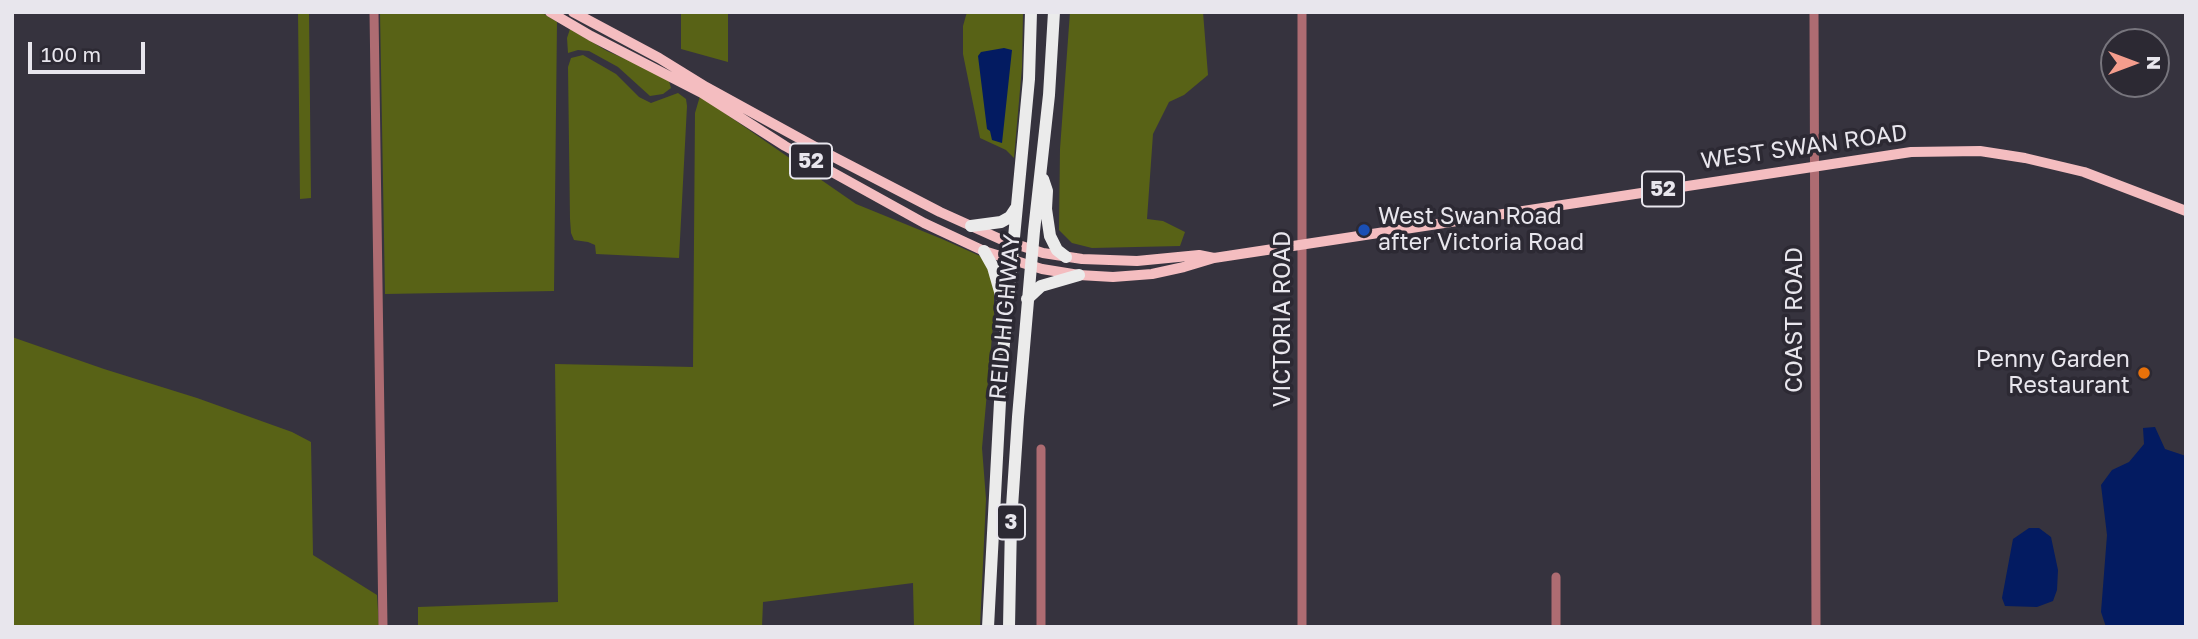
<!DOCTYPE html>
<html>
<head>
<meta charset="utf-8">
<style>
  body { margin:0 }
  #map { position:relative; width:2198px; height:639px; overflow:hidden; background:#36333e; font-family:"Golos Text",sans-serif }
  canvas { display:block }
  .frame { position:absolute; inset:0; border:14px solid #e8e6ed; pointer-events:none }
  .north { position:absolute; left:2100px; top:28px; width:70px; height:70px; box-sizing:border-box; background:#2c2933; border:2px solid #77757d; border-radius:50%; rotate:90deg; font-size:19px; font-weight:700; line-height:28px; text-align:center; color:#e8e6ed }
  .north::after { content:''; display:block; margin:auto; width:24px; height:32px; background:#f49d8d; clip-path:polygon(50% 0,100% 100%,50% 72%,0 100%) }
  .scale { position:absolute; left:28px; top:42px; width:117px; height:32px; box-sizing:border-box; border:4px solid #e8e6ed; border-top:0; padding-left:9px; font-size:21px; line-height:24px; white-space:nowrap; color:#e8e6ed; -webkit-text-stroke:5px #2c2933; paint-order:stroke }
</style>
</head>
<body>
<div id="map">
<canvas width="2198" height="639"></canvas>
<div class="frame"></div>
<div class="north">N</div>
<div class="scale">100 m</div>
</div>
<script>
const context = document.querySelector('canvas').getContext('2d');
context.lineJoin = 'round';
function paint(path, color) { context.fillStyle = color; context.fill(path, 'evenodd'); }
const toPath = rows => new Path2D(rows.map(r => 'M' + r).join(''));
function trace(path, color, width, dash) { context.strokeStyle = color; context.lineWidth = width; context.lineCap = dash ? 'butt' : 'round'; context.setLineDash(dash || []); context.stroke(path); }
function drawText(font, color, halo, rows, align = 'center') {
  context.font = font + ' "Golos Text",sans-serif'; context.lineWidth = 7; context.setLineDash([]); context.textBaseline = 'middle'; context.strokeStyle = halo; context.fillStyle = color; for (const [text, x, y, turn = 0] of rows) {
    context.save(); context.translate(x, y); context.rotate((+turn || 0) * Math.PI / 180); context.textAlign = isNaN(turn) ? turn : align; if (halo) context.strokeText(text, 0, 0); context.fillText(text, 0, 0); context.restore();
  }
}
paint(toPath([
  [298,12,309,12,311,198,300,199],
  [380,12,541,12,557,22,554,291,385,294],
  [681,12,728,12,728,62,681,49],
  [967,12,1023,12,1022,67,1014,158,1006,150,980,138,963,54,963,26],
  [1070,12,1203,12,1208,75,1184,95,1169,102,1153,134,1147,219,1163,221,1185,232,1180,246,1092,248,1072,243,1059,230,1060,149],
  [570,29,607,51,646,68,669,81,671,88,663,94,650,96,618,67,589,51,578,50,568,53,567,38],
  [583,55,616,74,639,97,651,103,678,93,686,99,687,106,679,258,596,254,595,245,588,242,574,240,571,233,570,219,568,67,571,58],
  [700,96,856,204,942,239,980,256,986,263,994,288,994,314,982,448,986,499,980,627,914,627,913,583,763,602,762,627,418,627,418,607,558,602,555,364,693,367,695,113],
  [12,337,104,369,197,398,292,432,311,442,313,555,377,595,379,627,12,627]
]), '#586216');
paint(toPath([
  [1004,48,1012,50,1002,143,992,140,990,131,987,129,978,56,981,52],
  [2155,427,2165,449,2186,456,2186,627,2106,627,2101,612,2107,535,2101,485,2112,470,2129,462,2144,444,2143,428],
  [2029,528,2039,528,2051,537,2058,570,2057,590,2053,601,2037,607,2005,606,2002,598,2013,539]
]), '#031b61');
trace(toPath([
  [374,12,383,627],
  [1302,12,1302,627],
  [1814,12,1816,627],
  [1556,577,1556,627],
  [1041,627,1041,449]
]), '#ae6c72', 9);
trace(toPath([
  [550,12,591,36,702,93,785,146,924,223,984,251,1042,269,1079,275,1113,277,1152,274,1184,267,1214,258,1911,152,1980,151,2025,158,2084,172,2186,211],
  [573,12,659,58,706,87,828,154,940,212,1000,239,1043,253,1082,259,1137,261,1199,255,1214,258]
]), '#f4bdc0', 10);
trace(toPath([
  [1043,179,1047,191,1046,209,1050,236,1057,250,1066,257],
  [971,226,1001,222,1010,217,1016,208],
  [984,251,993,267,1005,309],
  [1027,299,1041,286,1079,275],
  [988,627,1002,364,1029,79,1031,12],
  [1009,627,1011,522,1018,417,1034,231,1049,95,1054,12]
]), '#ebebeb', 12);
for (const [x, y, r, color] of [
  [1364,230,7,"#1a4fb4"],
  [2144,373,7,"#e8710a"]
]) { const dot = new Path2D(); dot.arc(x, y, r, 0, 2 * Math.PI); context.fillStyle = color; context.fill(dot); trace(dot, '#2c2933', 2.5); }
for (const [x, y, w] of [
  [811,161,42],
  [1663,189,42],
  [1011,522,28]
]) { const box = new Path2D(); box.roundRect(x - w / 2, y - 17.5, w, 35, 5); context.fillStyle = '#2c2933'; context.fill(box); trace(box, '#e8e6ed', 2); }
drawText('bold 21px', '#e8e6ed', null, [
  ["52",811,161],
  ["52",1663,189],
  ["3",1011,522]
]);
drawText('23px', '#e8e6ed', '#2c2933', [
  ["WEST SWAN ROAD",1804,147,-8],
  ["REID HIGHWAY",1005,317,-85],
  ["VICTORIA ROAD",1283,319,-90],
  ["COAST ROAD",1795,320,-90]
]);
drawText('23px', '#e8e6ed', '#2c2933', [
  ["West Swan Road",1378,217],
  ["after Victoria Road",1378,243],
  ["Penny Garden",2130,360,"right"],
  ["Restaurant",2130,386,"right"]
], 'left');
</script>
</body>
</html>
